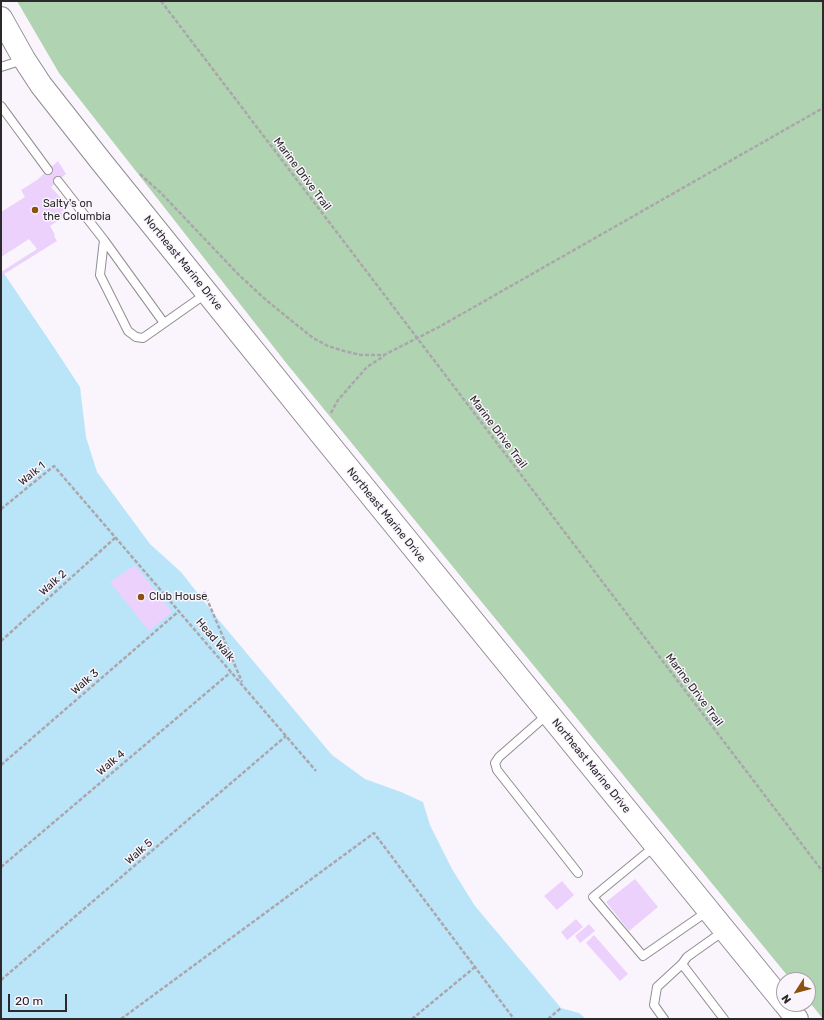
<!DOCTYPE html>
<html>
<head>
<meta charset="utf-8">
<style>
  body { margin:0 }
  #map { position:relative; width:824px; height:1020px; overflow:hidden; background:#faf5fc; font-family:Rubik,sans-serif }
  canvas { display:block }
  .frame { position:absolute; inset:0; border:2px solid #2b292c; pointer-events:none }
  .north { position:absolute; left:776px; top:972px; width:40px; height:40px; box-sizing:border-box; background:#faf5fc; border:1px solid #a7a3a9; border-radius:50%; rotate:234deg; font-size:11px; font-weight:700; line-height:16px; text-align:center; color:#2b292c }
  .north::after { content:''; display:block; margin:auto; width:14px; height:18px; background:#8c520d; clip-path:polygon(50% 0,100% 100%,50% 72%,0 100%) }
  .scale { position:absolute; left:8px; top:994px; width:59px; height:18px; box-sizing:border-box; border:2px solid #2b292c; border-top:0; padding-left:5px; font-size:12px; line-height:14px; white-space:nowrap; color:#2b292c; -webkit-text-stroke:3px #faf5fc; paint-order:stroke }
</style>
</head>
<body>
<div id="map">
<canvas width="824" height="1020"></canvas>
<div class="frame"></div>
<div class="north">N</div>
<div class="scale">20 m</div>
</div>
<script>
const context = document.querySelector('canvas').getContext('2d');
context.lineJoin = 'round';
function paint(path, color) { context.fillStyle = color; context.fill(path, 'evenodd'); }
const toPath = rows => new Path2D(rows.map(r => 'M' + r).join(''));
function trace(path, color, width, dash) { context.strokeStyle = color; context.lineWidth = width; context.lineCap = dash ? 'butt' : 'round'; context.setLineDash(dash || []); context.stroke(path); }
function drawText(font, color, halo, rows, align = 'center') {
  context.font = font + ' Rubik,sans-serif'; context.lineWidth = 3; context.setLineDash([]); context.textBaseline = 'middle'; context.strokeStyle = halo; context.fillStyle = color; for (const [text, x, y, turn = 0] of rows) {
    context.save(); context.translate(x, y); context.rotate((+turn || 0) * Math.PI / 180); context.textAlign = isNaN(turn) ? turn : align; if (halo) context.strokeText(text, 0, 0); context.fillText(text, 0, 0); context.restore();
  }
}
paint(toPath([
  [17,1,823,1,823,1019,808,1000,808,980,791,980,287,364,59,73]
]), '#b0d3b1');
paint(toPath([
  [3,272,53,346,80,387,86,437,97,472,150,544,181,572,218,619,332,755,365,779,401,792,423,802,430,825,452,869,475,906,561,1008,579,1013,586,1019,1,1019,1,273]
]), '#bae5f9');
paint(toPath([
  [58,161,66,174,51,187,69,207,61,212,64,217,50,226,55,235,54,236,57,241,1,276,1,272,37,249,29,239,1,257,1,212,25,197,21,190,37,180],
  [135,565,172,612,149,631,110,582],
  [635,879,658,907,629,931,606,902],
  [562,881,574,895,557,910,544,896],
  [576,919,583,927,567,940,561,932],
  [589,924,595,931,580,943,575,936],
  [594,935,628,974,620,981,586,943]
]), '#ecd1fc');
const lane = toPath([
  [1,67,23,60],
  [1,106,48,170],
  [58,181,104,240,100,275,128,331,136,337,143,338,207,293],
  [104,240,164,323],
  [548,714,499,757,495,763,497,770,578,873],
  [655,846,593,897,643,956,708,911],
  [682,964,724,1019],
  [664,1019,654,1005,657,987,682,964,687,957,725,930]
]);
const secondary = toPath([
  [1,18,24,59,41,85,100,160,320,433,784,1003],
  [785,1004,797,1019]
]);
trace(lane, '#918c92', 10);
trace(secondary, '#918c92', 24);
trace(toPath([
  [161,1,823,872],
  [140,174,161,193,238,274,266,300,313,338,328,346,344,351,361,355,384,355,439,327,823,108],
  [331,413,338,400,367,367,384,356],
  [1,509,54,466,316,771],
  [204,592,242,682],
  [1,641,116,537],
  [1,765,179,611],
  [1,867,231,672],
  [1,980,286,736],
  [121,1019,374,833,514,1019],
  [412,1019,475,967],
  [548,1019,561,1008]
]), '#aaa6ac', 2.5, [4, 2]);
trace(lane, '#fff', 8);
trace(secondary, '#fff', 22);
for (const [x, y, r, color] of [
  [35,210,4,"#8c520d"],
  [141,597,4,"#8c520d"]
]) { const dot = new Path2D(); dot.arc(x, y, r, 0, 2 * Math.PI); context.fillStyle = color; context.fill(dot); trace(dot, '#faf5fc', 1.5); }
drawText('11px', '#2b292c', '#faf5fc', [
  ["Marine Drive Trail",302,174,53],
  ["Northeast Marine Drive",183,263,51],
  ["Marine Drive Trail",498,432,53],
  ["Walk 1",32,474,-39],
  ["Northeast Marine Drive",386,515,51],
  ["Walk 2",53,583,-42],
  ["Head Walk",215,640,49],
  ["Walk 3",85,682,-41],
  ["Marine Drive Trail",694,690,53],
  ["Walk 4",111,763,-40],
  ["Northeast Marine Drive",591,766,51],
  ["Walk 5",139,852,-41]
]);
drawText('11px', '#2b292c', '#faf5fc', [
  ["Salty's on",43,204],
  ["the Columbia",43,217],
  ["Club House",149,597]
], 'left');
</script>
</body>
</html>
